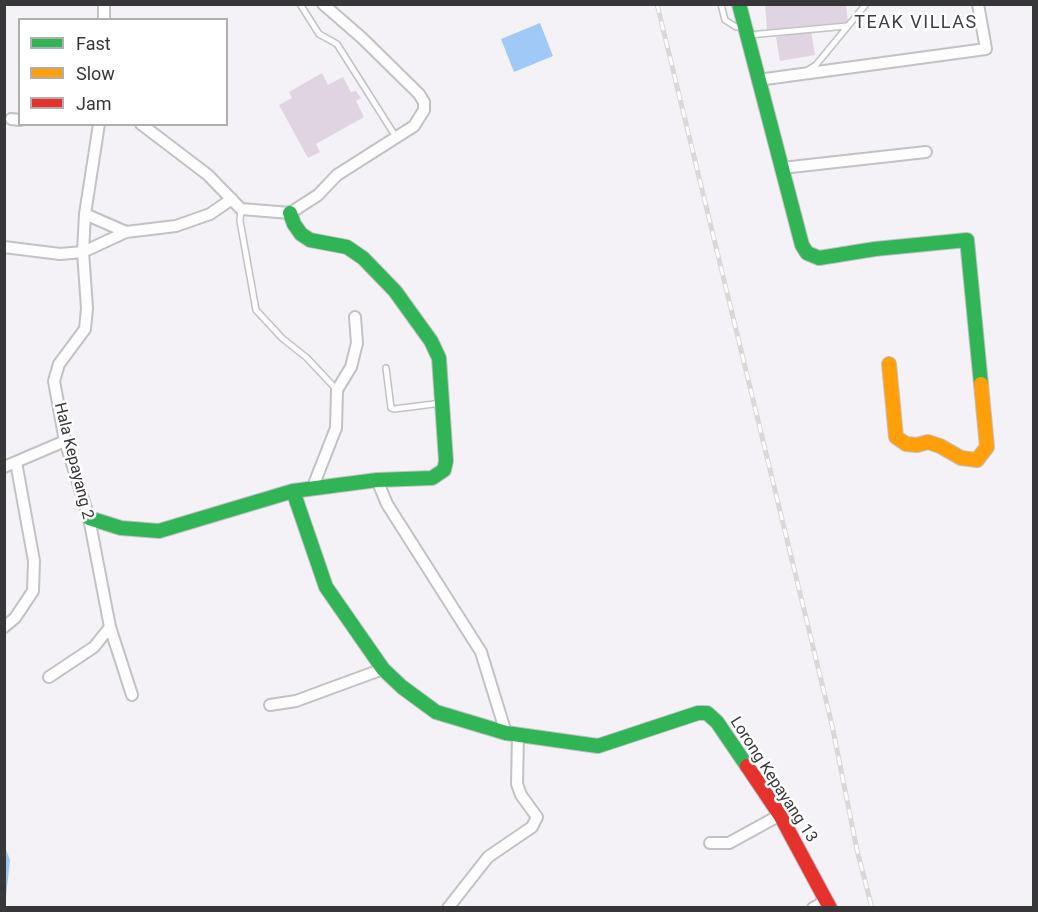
<!DOCTYPE html>
<html>
<head>
<meta charset="utf-8">
<style>
  body { margin:0 }
  #map { position:relative; width:1038px; height:912px; overflow:hidden; background:#f4f2f6; font-family:Roboto,sans-serif }
  canvas { display:block }
  .frame { position:absolute; inset:0; border:6px solid #373639; pointer-events:none }
  .legend { position:absolute; left:18px; top:18px; width:210px; height:108px; box-sizing:border-box; background:#fff; border:2px solid #afafb0; margin:0; padding:8px 10px; list-style:none; font-size:18px; color:#373639 }
  .legend li { display:flex; align-items:center; gap:12px; height:30px }
  .legend b { width:30px; border:2px solid #afafb0 }
</style>
</head>
<body>
<div id="map">
<canvas width="1038" height="912"></canvas>
<div class="frame"></div>
<ul class="legend">
<li><b style="height:8px;background:#30b455"></b>Fast</li>
<li><b style="height:8px;background:#ff9f0a"></b>Slow</li>
<li><b style="height:8px;background:#e5322d"></b>Jam</li>
</ul>
</div>
<script>
const context = document.querySelector('canvas').getContext('2d');
context.lineJoin = 'round';
function paint(path, color) { context.fillStyle = color; context.fill(path, 'evenodd'); }
const toPath = rows => new Path2D(rows.map(r => 'M' + r).join(''));
function trace(path, color, width, dash) { context.strokeStyle = color; context.lineWidth = width; context.lineCap = dash ? 'butt' : 'round'; context.setLineDash(dash || []); context.stroke(path); }
function drawText(font, color, halo, rows, align = 'center') {
  context.font = font + ' Roboto,sans-serif'; context.lineWidth = 5; context.setLineDash([]); context.textBaseline = 'middle'; context.strokeStyle = halo; context.fillStyle = color; for (const [text, x, y, turn = 0] of rows) {
    context.save(); context.translate(x, y); context.rotate((+turn || 0) * Math.PI / 180); context.textAlign = isNaN(turn) ? turn : align; if (halo) context.strokeText(text, 0, 0); context.fillText(text, 0, 0); context.restore();
  }
}
paint(toPath([
  [540,23,553,56,514,72,501,39],
  [5,847,10,860,5,906]
]), '#a1c9f7');
paint(toPath([
  [765,4,846,4,848,22,767,30],
  [811,31,815,55,780,61,776,37],
  [322,73,328,85,343,77,351,92,356,91,361,98,356,101,364,117,316,144,320,152,308,158,279,105,292,98,289,92]
]), '#e0d4e2');
const lane = toPath([
  [300,4,319,34,337,44,396,137],
  [721,4,725,20,736,27,744,26],
  [749,35,847,26],
  [808,70,816,65,866,4],
  [241,209,240,221,256,310,282,338,307,358,337,390],
  [386,368,391,408,394,409,442,403]
]);
const street = toPath([
  [104,20,104,4],
  [758,80,986,49,978,4],
  [11,119,20,120],
  [99,124,85,214,83,252,87,308,85,329,59,364,54,381,65,441,89,518,110,627,132,695],
  [141,124,208,175,241,209,290,213,318,195,337,175,414,126,424,110,424,102,419,94,362,38,323,4],
  [782,168,926,152],
  [85,214,126,232,176,226,210,214,232,199],
  [4,247,60,254,83,252,126,232],
  [4,467,65,441],
  [377,480,387,504,481,652,506,733],
  [312,489,336,428,337,390,351,367,357,343,355,317],
  [4,627,15,618,33,591,34,561,16,462],
  [49,677,94,647,110,627],
  [270,705,296,701,383,669],
  [710,843,729,843,780,815],
  [448,908,488,857,532,827,537,817,521,795,517,784,518,734],
  [813,908,819,905,825,897]
]);
const fast = toPath([
  [739,4,802,245,807,253,819,258,875,249,967,240,981,384],
  [293,491,326,587,383,669,402,687,436,712,506,733,598,746,698,713,707,713,717,722,747,766],
  [89,518,121,528,159,531,293,491,377,480,432,478,444,470,446,461,439,358,431,341,395,291,363,258,347,247,310,240,301,234,294,224,290,213]
]);
const slow = toPath([
  [889,364,896,437,906,444,917,445,928,442,940,446,961,458,977,460,987,447,981,384]
]);
const jam = toPath([
  [747,766,780,815,830,908]
]);
trace(lane, '#c2c1c4', 8);
trace(street, '#c2c1c4', 14);
trace(fast, '#c2c1c4', 16);
trace(slow, '#c2c1c4', 16);
trace(jam, '#c2c1c4', 16);
trace(lane, '#fdfdfe', 5);
trace(street, '#fdfdfe', 10);
trace(fast, '#30b455', 14);
trace(slow, '#ff9f0a', 14);
trace(jam, '#e5322d', 14);
const rail = toPath([
  [657,4,832,725,857,850,872,908]
]);
trace(rail, '#d8d8d8', 5);
trace(rail, '#fff', 3, [9]);
drawText('16px', '#373639', '#fff', [
  ["Hala Kepayang 2",73,461,76],
  ["Lorong Kepayang 13",773,780,57]
]);
context.letterSpacing = '1.5px';
drawText('18px', '#3f3e43', '#fff', [
  ["TEAK VILLAS",916,23]
]);
context.letterSpacing = '0px';
</script>
</body>
</html>
